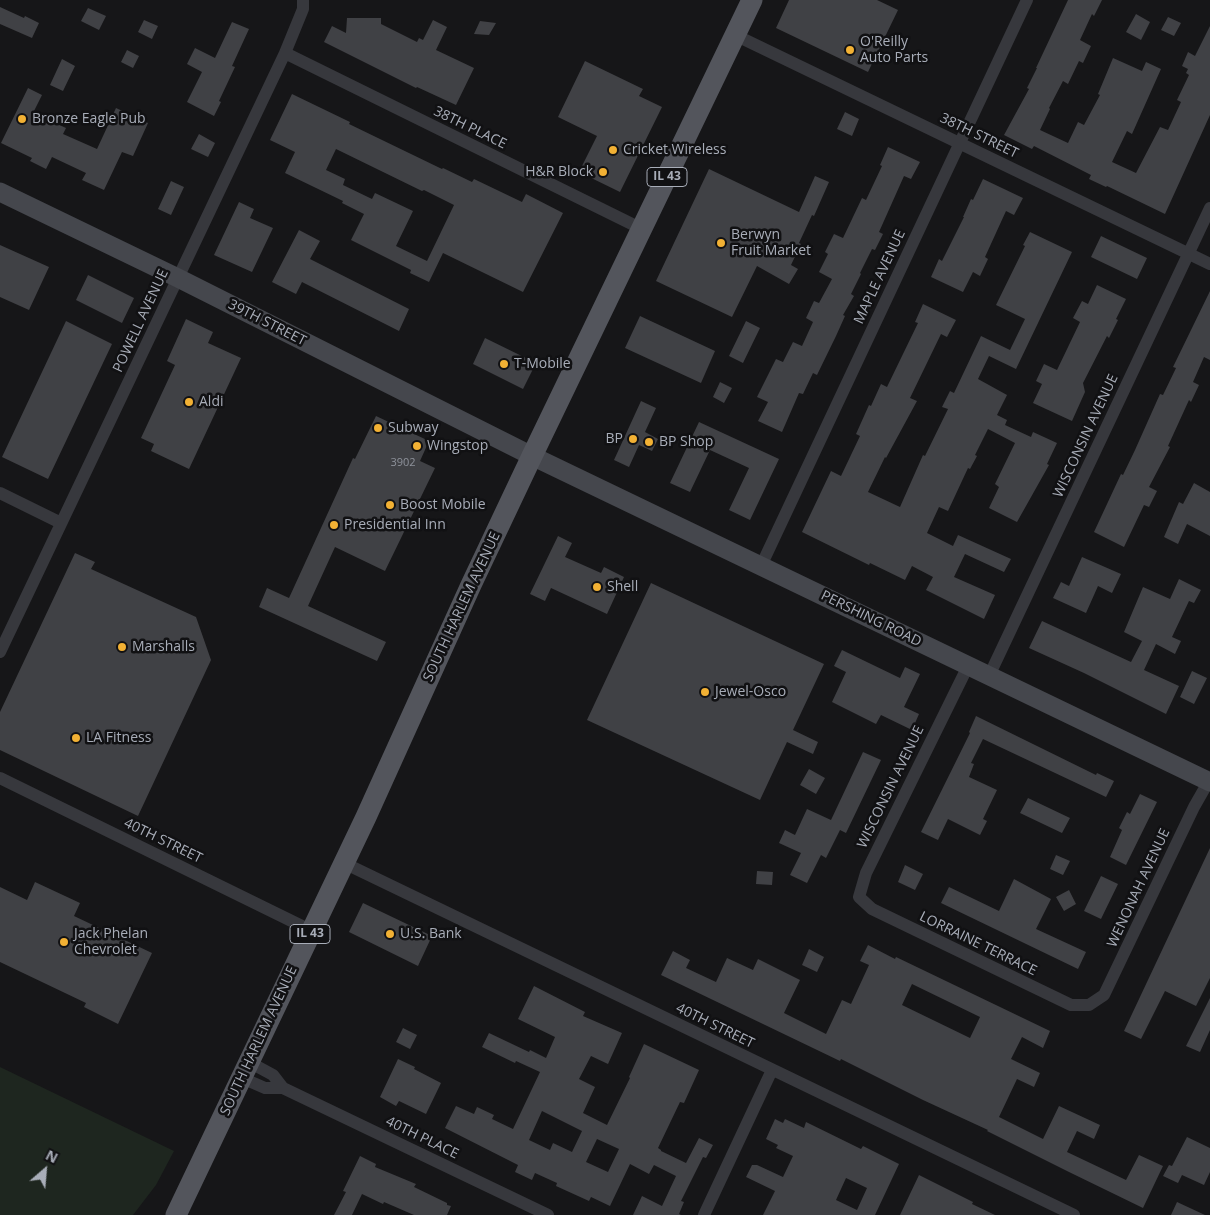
<!DOCTYPE html>
<html>
<head>
<meta charset="utf-8">
<style>
  body { margin:0 }
  #map { position:relative; width:1210px; height:1215px; overflow:hidden; background:#161618; font-family:"Open Sans",sans-serif }
  canvas { display:block }
  .north { position:absolute; left:20px; top:1145px; width:50px; height:50px; -webkit-text-stroke:4px #111113; paint-order:stroke; rotate:27deg; font-size:14px; font-weight:700; line-height:20px; text-align:center; color:#a8adb8 }
  .north::after { content:''; display:block; margin:auto; width:18px; height:22px; background:#a8adb8; clip-path:polygon(50% 0,100% 100%,50% 72%,0 100%) }
</style>
</head>
<body>
<div id="map">
<canvas width="1210" height="1215"></canvas>
<div class="north">N</div>
</div>
<script>
const context = document.querySelector('canvas').getContext('2d');
context.lineJoin = 'round';
function paint(path, color) { context.fillStyle = color; context.fill(path, 'evenodd'); }
const toPath = rows => new Path2D(rows.map(r => 'M' + r).join(''));
function trace(path, color, width, dash) { context.strokeStyle = color; context.lineWidth = width; context.lineCap = dash ? 'butt' : 'round'; context.setLineDash(dash || []); context.stroke(path); }
function drawText(font, color, halo, rows, align = 'center') {
  context.font = font + ' "Open Sans",sans-serif'; context.lineWidth = 5; context.setLineDash([]); context.textBaseline = 'middle'; context.strokeStyle = halo; context.fillStyle = color; for (const [text, x, y, turn = 0] of rows) {
    context.save(); context.translate(x, y); context.rotate((+turn || 0) * Math.PI / 180); context.textAlign = isNaN(turn) ? turn : align; if (halo) context.strokeText(text, 0, 0); context.fillText(text, 0, 0); context.restore();
  }
}
paint(toPath([
  [0,1067,174,1151,156,1185,133,1215,0,1215]
]), '#1e261f');
paint(toPath([
  [789,0,877,0,898,10,868,72,776,28],
  [1068,0,1102,0,1094,16,1092,14,1080,40,1091,46,1083,63,1079,61,1068,84,1063,81,1049,108,1050,109,1040,130,1068,143,1078,122,1084,125,1100,95,1098,94,1113,58,1142,71,1146,62,1161,69,1132,134,1127,131,1112,162,1136,173,1160,127,1168,130,1181,102,1177,100,1189,75,1186,73,1188,69,1182,66,1188,52,1195,56,1210,26,1210,115,1165,214,1107,186,1106,187,1089,179,1091,175,1034,146,1032,149,1004,135,1029,89,1027,88,1037,68,1036,68],
  [0,7,24,18,25,16,39,23,32,38,0,24],
  [88,8,106,16,99,30,81,21],
  [1136,14,1150,22,1141,40,1126,32],
  [1168,17,1181,23,1174,36,1161,30],
  [347,18,381,18,381,24,417,42,419,38,423,40,433,20,447,27,436,50,474,68,456,105,417,87,416,88,324,42,332,26,346,33],
  [144,20,158,26,152,39,138,32],
  [480,21,496,23,489,35,474,34],
  [232,22,249,29,232,66,235,67,219,101,221,102,214,116,187,102,202,72,187,64,195,48,215,58],
  [127,50,139,56,133,68,121,62],
  [62,59,75,66,63,91,50,85],
  [585,61,643,89,639,96,662,107,620,192,579,172,597,136,558,117],
  [28,88,42,95,33,113,66,128,63,134,97,149,116,108,148,123,133,156,122,152,104,190,82,180,86,173,52,157,46,169,30,161,32,158,1,143],
  [292,94,350,122,349,124,442,169,443,168,472,182,474,179,522,202,526,194,563,213,523,292,443,253,429,282,410,273,411,270,351,240,364,214,342,203,343,201,285,173,295,152,270,140],
  [336,149,422,191,424,190,454,205,427,261,396,246,413,211,375,193,372,199,343,185,345,179,326,170],
  [845,112,859,119,852,136,837,129],
  [199,134,215,143,208,157,191,149],
  [888,147,920,162,911,179,904,176,879,232,883,234,875,250,872,249,860,273,861,274,851,294,854,296,843,315,845,316,836,336,817,375,813,373,803,394,799,393,782,432,758,421,768,402,757,397,776,359,783,362,793,342,802,346,813,322,806,318,814,301,819,303,832,279,819,272,828,254,825,252,834,234,843,238,862,198,866,200,882,166,880,165],
  [709,169,799,212,815,176,829,182,814,216,812,215,799,243,801,244,791,265,798,269,789,284,757,266,732,317,656,281],
  [983,179,1023,198,1014,215,1006,211,985,257,988,259,980,276,973,272,963,292,931,277,939,259,942,261,964,217,963,217,971,199,973,200],
  [171,181,184,187,171,215,158,209],
  [239,202,254,209,250,218,273,228,252,272,214,255],
  [299,230,320,241,310,259,409,309,399,331,302,282,296,294,272,282],
  [1030,232,1072,252,1016,369,989,356,978,379,1007,395,997,415,1007,420,1005,425,1031,437,1033,432,1057,443,1047,464,1049,465,1017,522,989,508,999,487,995,484,1015,443,988,429,975,455,977,456,970,469,968,468,948,511,939,507,927,533,953,546,958,535,1011,559,1004,572,965,554,954,577,995,595,984,619,926,590,933,577,912,566,905,580,870,563,869,565,802,532,831,471,841,476,860,436,856,434,869,405,871,406,881,384,887,387,918,323,915,322,923,304,956,320,947,337,941,334,910,398,917,401,886,458,885,457,868,492,900,507,923,455,925,456,948,409,942,407,950,391,954,393,981,336,1010,350,1025,319,996,305,1025,246,1023,245],
  [1101,236,1147,258,1137,279,1091,257],
  [0,245,49,267,29,310,0,297],
  [88,275,134,298,122,323,76,300],
  [1097,285,1126,299,1116,319,1118,320,1109,338,1107,336,1083,383,1085,392,1072,421,1033,403,1042,384,1036,381,1044,364,1057,370,1080,322,1073,318,1082,301,1088,304],
  [1210,291,1210,360,1204,357,1193,382,1199,385,1191,402,1189,400,1168,446,1170,447,1149,487,1157,491,1149,507,1144,505,1124,547,1094,532,1121,474,1123,475,1135,450,1160,394,1163,395,1176,368,1173,367],
  [640,316,715,351,701,383,625,348],
  [186,319,213,332,208,343,241,358,189,469,151,451,154,444,141,438,175,365,167,361],
  [66,321,112,344,48,479,2,457],
  [746,321,760,328,743,363,729,356],
  [485,338,536,363,523,389,473,364],
  [720,382,732,388,724,403,713,397],
  [641,401,656,408,645,432,658,439,652,451,639,445,629,467,614,460],
  [376,416,429,441,420,461,435,468,385,571,335,547,308,606,386,642,377,661,259,607,267,588,289,598,353,458,355,459],
  [699,422,779,459,750,520,729,510,749,468,710,450,690,492,670,483],
  [1194,483,1210,492,1210,536,1187,524,1178,544,1164,537,1179,502,1183,504],
  [558,536,572,543,565,557,601,573,604,567,624,577,607,614,551,588,545,601,530,594],
  [75,553,95,562,91,569,196,617,211,660,138,816,0,750,0,712],
  [1082,557,1121,574,1112,593,1098,586,1086,613,1053,598,1061,582,1069,586],
  [1179,579,1201,590,1194,603,1189,601,1172,637,1181,641,1175,654,1156,644,1144,670,1179,686,1166,714,1084,673,1029,648,1042,621,1131,662,1142,641,1124,632,1143,587,1170,599],
  [651,583,824,664,793,730,818,742,813,754,787,742,760,800,587,720],
  [842,650,900,678,905,667,920,674,904,707,919,714,912,730,881,715,876,724,832,702,846,672,834,666],
  [1192,671,1207,678,1194,704,1180,697],
  [976,716,1096,775,1097,773,1114,781,1106,797,983,739,971,763,974,764,969,777,997,790,983,819,987,821,980,835,948,819,938,840,921,832,970,733,969,732],
  [863,752,881,760,846,833,840,830,826,858,821,855,807,883,790,875,801,853,779,843,785,830,795,835,807,809,831,820],
  [809,769,825,778,816,794,800,785],
  [1140,794,1157,802,1126,865,1110,857,1122,830,1119,828,1127,812,1130,814],
  [1028,798,1070,818,1062,833,1020,813],
  [1210,848,1210,978,1196,1006,1165,991,1141,1039,1124,1031],
  [1056,855,1070,861,1063,875,1050,869],
  [905,865,923,874,915,890,898,882],
  [757,871,773,872,772,885,756,884],
  [1101,876,1118,884,1101,919,1084,911],
  [1014,879,1051,899,1036,929,1086,952,1078,969,941,903,949,887,999,911],
  [35,882,80,903,74,916,152,953,118,1024,84,1007,86,1003,0,962,0,887,27,900],
  [1069,890,1076,904,1064,911,1056,897],
  [363,903,432,936,418,966,349,932],
  [868,945,895,959,896,957,1050,1031,1043,1048,1022,1037,1011,1059,1040,1073,1034,1087,1017,1079,999,1117,1043,1139,1059,1106,1100,1125,1094,1139,1077,1131,1067,1152,1126,1180,1139,1155,1163,1166,1143,1208,1069,1172,987,1131,988,1130,923,1100,841,1059,840,1061,661,975,673,951,690,960,686,968,716,982,727,958,753,970,758,959,800,980,784,1013,826,1034,842,1000,851,1004,869,965,860,961],
  [912,984,980,1017,970,1038,902,1005],
  [809,949,824,957,817,972,802,965],
  [534,986,585,1012,583,1016,622,1033,608,1064,591,1056,579,1079,595,1087,583,1113,607,1125,630,1078,629,1077,644,1044,699,1070,684,1103,680,1102,658,1148,661,1150,661,1151,686,1163,699,1138,713,1145,706,1158,703,1157,681,1201,684,1202,679,1214,681,1215,633,1215,642,1196,662,1206,676,1176,654,1165,649,1174,630,1164,610,1206,591,1197,589,1201,556,1186,557,1183,535,1173,532,1180,515,1172,518,1165,445,1128,456,1106,474,1114,477,1107,494,1115,492,1119,513,1129,540,1072,516,1061,515,1063,482,1047,489,1033,529,1052,530,1050,546,1058,555,1037,518,1019],
  [542,1111,582,1131,572,1152,553,1143,550,1150,529,1140],
  [597,1139,619,1149,608,1172,586,1162],
  [1210,998,1210,1030,1200,1052,1186,1046],
  [403,1028,417,1035,410,1049,396,1042],
  [398,1059,415,1067,414,1069,441,1083,426,1114,399,1101,396,1106,380,1097],
  [775,1119,783,1123,785,1119,804,1128,806,1122,861,1149,863,1146,899,1164,875,1215,763,1215,775,1191,746,1177,752,1165,757,1165,783,1177,793,1156,776,1148,778,1145,766,1139],
  [846,1178,867,1188,857,1210,836,1200],
  [1187,1137,1210,1148,1210,1172,1204,1185,1182,1175,1178,1183,1163,1176,1169,1165,1172,1166],
  [360,1156,376,1164,375,1167,416,1184,414,1187,447,1203,447,1205,451,1206,447,1215,414,1215,384,1202,383,1204,362,1194,352,1215,334,1215,346,1192,343,1191],
  [919,1175,973,1202,972,1204,995,1215,900,1215],
  [1177,1202,1205,1215,1171,1215]
]), '#404145');
trace(toPath([
  [735,35,1210,264],
  [285,53,642,229],
  [0,493,61,523],
  [761,566,1027,0],
  [0,652,285,53,303,9,303,0],
  [968,666,866,873,859,897,872,909,1071,1005,1089,1005,1104,995,1194,807,1210,779],
  [989,676,1210,208],
  [0,778,312,931],
  [344,863,1074,1215],
  [249,1062,273,1075,283,1088,548,1215],
  [242,1078,265,1088,283,1088],
  [704,1215,772,1070]
]), '#37383d', 12);
trace(toPath([
  [0,192,178,278,532,456,1210,782]
]), '#45474d', 19);
trace(toPath([
  [176,1215,366,817,471,585,532,456,752,0]
]), '#53555c', 21);
for (const [x, y, r, color] of [
  [850,50,5,"#f2b134"],
  [22,119,5,"#f2b134"],
  [613,150,5,"#f2b134"],
  [603,172,5,"#f2b134"],
  [721,243,5,"#f2b134"],
  [504,364,5,"#f2b134"],
  [189,402,5,"#f2b134"],
  [378,428,5,"#f2b134"],
  [633,439,5,"#f2b134"],
  [649,442,5,"#f2b134"],
  [417,446,5,"#f2b134"],
  [390,505,5,"#f2b134"],
  [334,525,5,"#f2b134"],
  [597,587,5,"#f2b134"],
  [122,647,5,"#f2b134"],
  [705,692,5,"#f2b134"],
  [76,738,5,"#f2b134"],
  [390,934,5,"#f2b134"],
  [64,942,5,"#f2b134"]
]) { const dot = new Path2D(); dot.arc(x, y, r, 0, 2 * Math.PI); context.fillStyle = color; context.fill(dot); trace(dot, '#111113', 2); }
drawText('11px', '#8e929b', null, [
  ["3902",403,463]
]);
for (const [x, y, w] of [
  [667,177,40],
  [310,934,40]
]) { const box = new Path2D(); box.roundRect(x - w / 2, y - 9.5, w, 19, 4); context.fillStyle = '#111113'; context.fill(box); trace(box, '#a8adb8', 1); }
drawText('bold 12px', '#a8adb8', null, [
  ["IL 43",667,177],
  ["IL 43",310,934]
]);
drawText('14px', '#a8adb8', '#111113', [
  ["O'Reilly",860,42],
  ["Auto Parts",860,58],
  ["Bronze Eagle Pub",32,119],
  ["Cricket Wireless",623,150],
  ["H&R Block",593,172,"right"],
  ["Berwyn",731,235],
  ["Fruit Market",731,251],
  ["T-Mobile",514,364],
  ["Aldi",199,402],
  ["Subway",388,428],
  ["BP",623,439,"right"],
  ["BP Shop",659,442],
  ["Wingstop",427,446],
  ["Boost Mobile",400,505],
  ["Presidential Inn",344,525],
  ["Shell",607,587],
  ["Marshalls",132,647],
  ["Jewel-Osco",715,692],
  ["LA Fitness",86,738],
  ["Jack Phelan",74,934],
  ["Chevrolet",74,950],
  ["U.S. Bank",400,934]
], 'left');
drawText('14px', '#a8adb8', '#111113', [
  ["38TH PLACE",470,128,26],
  ["38TH STREET",979,136,26],
  ["MAPLE AVENUE",880,277,-65],
  ["POWELL AVENUE",141,321,-65],
  ["39TH STREET",267,323,27],
  ["WISCONSIN AVENUE",1086,436,-65],
  ["SOUTH HARLEM AVENUE",462,607,-65],
  ["PERSHING ROAD",871,619,26],
  ["WISCONSIN AVENUE",891,787,-64],
  ["40TH STREET",163,841,26],
  ["WENONAH AVENUE",1139,888,-65],
  ["LORRAINE TERRACE",978,944,26],
  ["40TH STREET",715,1026,26],
  ["SOUTH HARLEM AVENUE",259,1041,-65],
  ["40TH PLACE",422,1138,26]
]);
</script>
</body>
</html>
